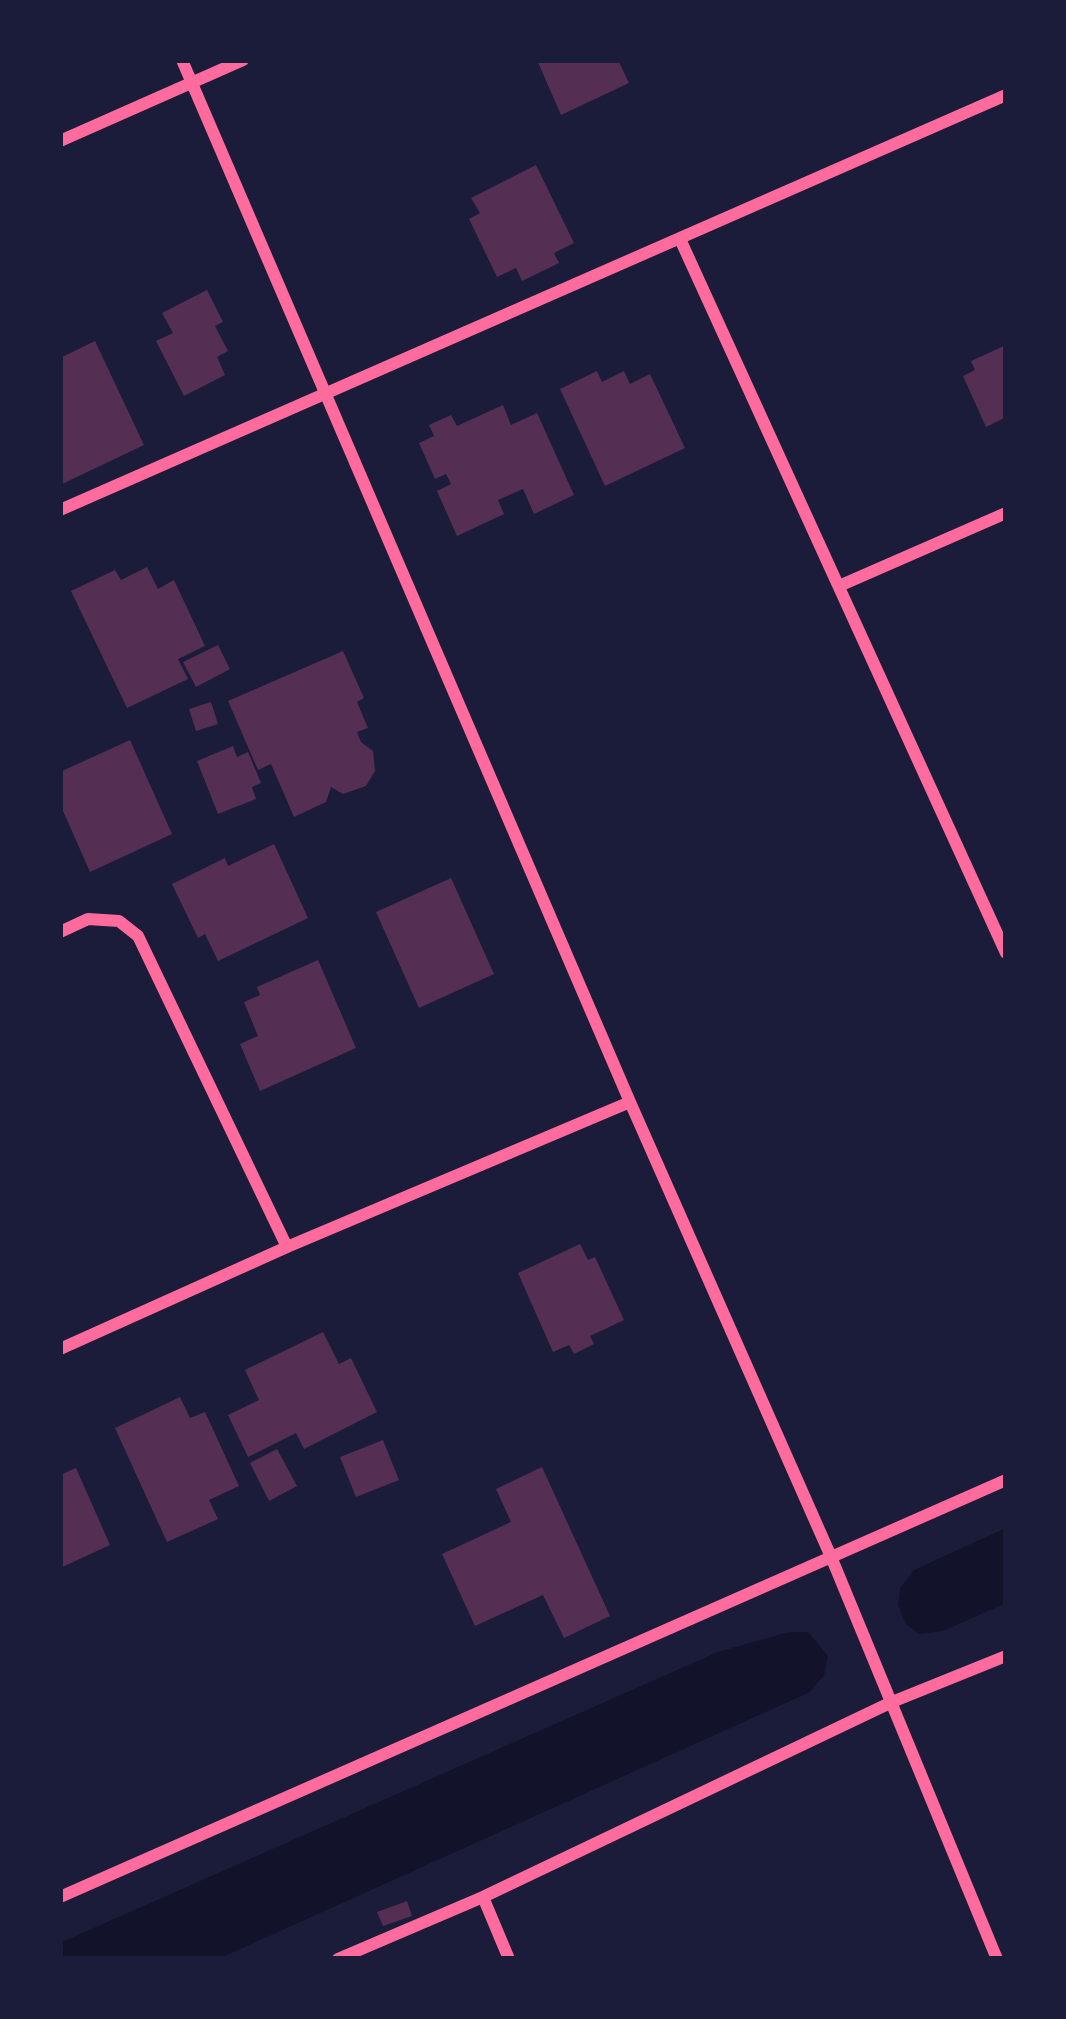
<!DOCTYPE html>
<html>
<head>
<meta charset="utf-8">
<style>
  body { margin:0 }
  #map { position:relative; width:1066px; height:2019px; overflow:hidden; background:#1b1b3a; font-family:"Asap Condensed",sans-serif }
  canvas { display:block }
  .frame { position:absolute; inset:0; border:63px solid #1b1b3a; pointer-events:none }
</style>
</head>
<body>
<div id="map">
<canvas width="1066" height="2019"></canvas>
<div class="frame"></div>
</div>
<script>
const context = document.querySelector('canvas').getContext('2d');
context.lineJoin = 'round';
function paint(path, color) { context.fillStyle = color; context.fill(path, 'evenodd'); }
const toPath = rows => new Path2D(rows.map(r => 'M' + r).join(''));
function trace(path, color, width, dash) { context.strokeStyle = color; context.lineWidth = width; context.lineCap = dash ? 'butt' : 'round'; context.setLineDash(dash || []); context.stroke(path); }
paint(toPath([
  [1006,1528,1006,1603,943,1631,919,1634,906,1624,898,1605,900,1588,914,1570],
  [789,1632,808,1632,828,1656,824,1675,810,1692,218,1959,60,1959,60,1943,718,1652]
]), '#12122b');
paint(toPath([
  [537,60,618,60,629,83,561,115],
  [536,165,574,243,554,253,559,263,522,281,516,268,497,277,469,219,480,213,471,198],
  [207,290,223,322,215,326,228,351,217,357,225,375,184,396,156,341,173,333,162,313],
  [95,341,144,445,60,485,60,358],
  [1006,345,1006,417,986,427,963,376,975,370,971,361],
  [597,371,602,382,624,371,630,384,650,374,685,448,605,486,560,389],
  [503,405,511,425,537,413,574,495,534,514,523,489,498,500,504,514,457,536,437,491,451,484,446,474,435,479,419,443,434,436,429,425,451,415,457,426],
  [147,567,158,589,174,580,205,646,178,659,188,679,127,708,71,591,115,570,121,580],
  [218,645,230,669,196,687,183,662],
  [343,651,364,698,357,702,368,728,357,732,361,742,373,751,375,771,366,786,343,794,331,787,326,802,294,817,271,764,258,770,228,701],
  [211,702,218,724,196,731,189,709],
  [130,740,172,834,90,872,60,804,60,772],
  [233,746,237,757,248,752,261,783,252,787,256,799,218,814,197,761],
  [274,844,308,918,218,961,205,934,198,938,172,884,225,858,228,866],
  [451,878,494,974,419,1008,376,912],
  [318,960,356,1048,260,1091,240,1044,258,1036,244,1002,260,995,257,987],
  [580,1244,588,1260,595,1257,624,1320,590,1336,594,1344,574,1354,569,1345,553,1352,518,1273],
  [323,1332,339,1364,351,1358,377,1412,304,1449,296,1433,248,1457,228,1415,259,1400,245,1370],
  [180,1397,190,1418,205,1412,239,1486,209,1500,218,1519,167,1542,115,1428],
  [383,1440,399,1480,356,1497,340,1457],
  [277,1449,297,1486,269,1501,250,1463],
  [542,1467,610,1616,564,1638,543,1595,475,1626,442,1554,511,1522,496,1489],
  [76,1468,110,1545,60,1568,60,1475],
  [407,1901,412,1916,383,1926,377,1912]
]), '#542f53');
trace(toPath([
  [182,60,630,1102,832,1559,997,1959],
  [60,141,243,60],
  [680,239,1006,953],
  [60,510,1006,95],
  [839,586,1006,513],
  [60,932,88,919,119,921,138,936,287,1247],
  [60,1349,287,1247,630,1102],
  [60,1897,1006,1480],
  [483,1897,509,1959],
  [338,1959,483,1897,892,1702,1006,1656]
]), '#ff6b9d', 12);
</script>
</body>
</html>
